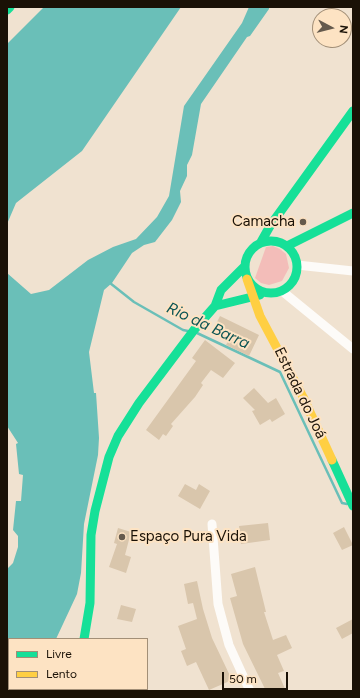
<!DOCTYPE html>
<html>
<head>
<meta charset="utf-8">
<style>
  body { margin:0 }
  #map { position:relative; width:360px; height:698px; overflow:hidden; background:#f0e2d0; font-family:Figtree,sans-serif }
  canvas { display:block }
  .frame { position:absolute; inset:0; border:8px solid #1a1106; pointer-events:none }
  .legend { position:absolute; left:8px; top:638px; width:140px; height:52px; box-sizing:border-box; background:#fde3c3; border:1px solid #a28f77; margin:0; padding:5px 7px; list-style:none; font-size:12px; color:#1a1106 }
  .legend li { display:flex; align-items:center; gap:8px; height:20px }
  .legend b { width:20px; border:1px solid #a28f77 }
  .north { position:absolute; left:312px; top:8px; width:40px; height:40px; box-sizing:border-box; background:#fde3c3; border:1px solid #a28f77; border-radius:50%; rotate:97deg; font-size:11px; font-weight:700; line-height:16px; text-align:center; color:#1a1106 }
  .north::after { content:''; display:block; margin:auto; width:14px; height:18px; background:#655a4d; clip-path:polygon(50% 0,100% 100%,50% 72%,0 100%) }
  .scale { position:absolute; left:222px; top:672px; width:66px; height:18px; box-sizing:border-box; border:2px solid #1a1106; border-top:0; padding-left:5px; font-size:12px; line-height:14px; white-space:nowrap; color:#1a1106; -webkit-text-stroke:3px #fde3c3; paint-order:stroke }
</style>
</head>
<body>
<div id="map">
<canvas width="360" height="698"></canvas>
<div class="frame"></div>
<ul class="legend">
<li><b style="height:5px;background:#16e098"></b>Livre</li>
<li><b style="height:5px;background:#ffcf43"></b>Lento</li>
</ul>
<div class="north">N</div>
<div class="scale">50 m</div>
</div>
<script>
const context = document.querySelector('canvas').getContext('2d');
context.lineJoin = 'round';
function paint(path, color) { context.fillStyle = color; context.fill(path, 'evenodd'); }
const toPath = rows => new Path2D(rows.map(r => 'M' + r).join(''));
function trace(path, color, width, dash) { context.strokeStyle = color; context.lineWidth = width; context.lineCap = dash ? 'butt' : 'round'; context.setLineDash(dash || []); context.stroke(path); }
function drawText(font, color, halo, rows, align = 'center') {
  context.font = font + ' Figtree,sans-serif'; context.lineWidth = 4; context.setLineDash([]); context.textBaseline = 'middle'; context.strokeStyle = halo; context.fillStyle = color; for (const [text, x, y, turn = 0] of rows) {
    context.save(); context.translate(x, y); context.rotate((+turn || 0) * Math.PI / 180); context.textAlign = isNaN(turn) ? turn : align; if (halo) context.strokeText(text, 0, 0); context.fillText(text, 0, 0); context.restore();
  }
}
paint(toPath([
  [273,246,280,249,286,254,289,268,282,281,269,285,261,283,255,278,266,247]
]), '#f3bdb9');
paint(toPath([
  [44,7,181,7,82,151,16,203,7,224,7,44],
  [249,7,269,7,269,9,250,36,247,37,201,104,192,155,187,165,187,176,180,191,181,202,172,220,155,242,144,245,132,253,112,283,104,290,89,352,94,393,96,393,99,438,98,455,84,524,81,573,77,594,56,639,9,639,9,656,7,656,7,569,13,563,18,547,18,536,13,530,16,501,21,501,23,475,19,474,16,444,18,443,7,426,7,273,31,294,49,290,88,260,113,247,136,239,157,217,169,196,184,106,242,23]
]), '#6abfb8');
trace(toPath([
  [110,283,134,302,183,330,188,331],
  [197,333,280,372,342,503,347,504]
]), '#6abfb8', 2.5);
paint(toPath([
  [220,316,259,335,249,356,226,345,232,333,216,324],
  [205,340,235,363,223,378,211,370,201,383,203,385,195,397,171,424,173,426,166,436,163,434,159,440,146,430,196,361,192,358],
  [254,388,268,403,276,398,285,414,272,422,270,419,260,425,252,411,255,410,243,398],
  [185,484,196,490,199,484,210,491,200,509,178,496],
  [268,523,270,540,241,544,239,526],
  [344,527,353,545,342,550,333,533],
  [118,528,131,532,125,555,131,557,126,573,109,567,117,544,114,543],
  [255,567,266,612,264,612,273,640,286,635,292,648,277,655,284,671,278,673,286,691,266,691,243,644,230,598,237,596,231,574],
  [197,581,203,609,212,638,232,680,209,690,196,662,187,666,181,651,186,649,178,626,197,619,193,603,188,604,184,584],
  [121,605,136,609,132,622,117,619],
  [353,619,353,633,342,639,336,628]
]), '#d9c6ac');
trace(toPath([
  [297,265,353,271],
  [282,291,353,349],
  [212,524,218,604,229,645,250,691]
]), '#fdfbf8', 9);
trace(toPath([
  [7,10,10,7],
  '245 267a26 26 0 1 1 52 0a26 26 0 1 1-52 0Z',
  [261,242,270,226,353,111],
  [287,246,353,213],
  [215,306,260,295],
  [332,460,353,506],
  [84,639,90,603,91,535,95,511,109,457,118,436,139,403,194,330,215,306,221,290,244,267],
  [7,680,9,680]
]), '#16e098', 9);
trace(toPath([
  [247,279,260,316,303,397,332,460]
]), '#ffcf43', 9);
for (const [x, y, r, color] of [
  [303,222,4,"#655a4d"],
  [122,537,4,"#655a4d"]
]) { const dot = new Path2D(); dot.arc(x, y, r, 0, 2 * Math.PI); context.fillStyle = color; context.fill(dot); trace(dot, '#fde3c3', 1.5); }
drawText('15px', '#1a1106', '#fde3c3', [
  ["Camacha",295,222],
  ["Espaço Pura Vida",130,537,"left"]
], 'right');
drawText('15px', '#1a1106', '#fde3c3', [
  ["Estrada do Joá",300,393,64]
]);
drawText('italic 16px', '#0c5453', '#fde3c3', [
  ["Rio da Barra",208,326,25]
]);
</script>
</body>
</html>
